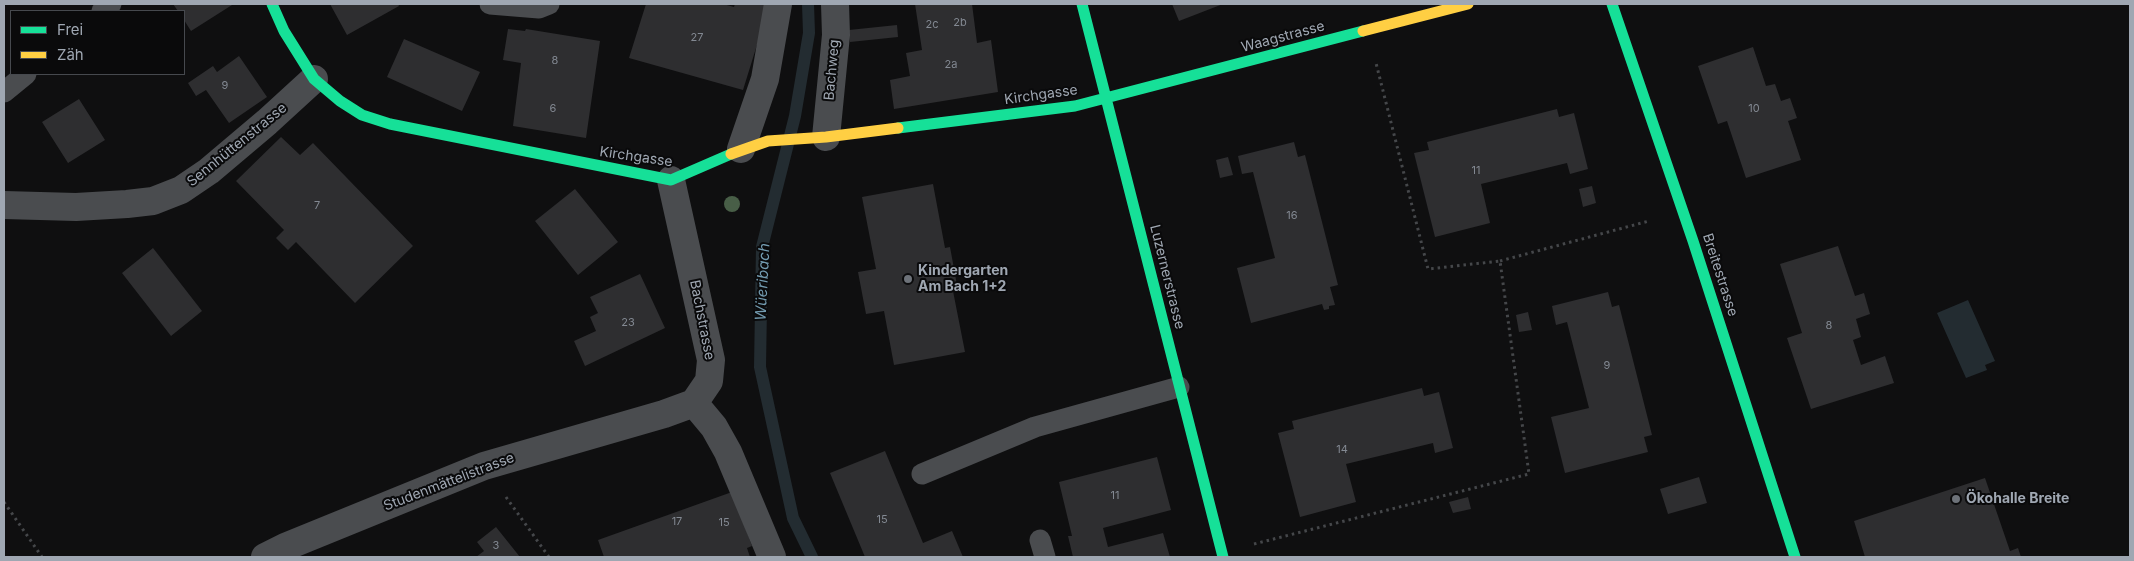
<!DOCTYPE html>
<html>
<head>
<meta charset="utf-8">
<style>
  body { margin:0 }
  #map { position:relative; width:2134px; height:561px; overflow:hidden; background:#0f0f10; font-family:Inter,sans-serif }
  canvas { display:block }
  .frame { position:absolute; inset:0; border:5px solid #9fa7b2; pointer-events:none }
  .legend { position:absolute; left:10px; top:10px; width:175px; height:65px; box-sizing:border-box; background:#0a0a0b; border:1px solid #46494e; margin:0; padding:6px 9px; list-style:none; font-size:15px; color:#9fa7b2 }
  .legend li { display:flex; align-items:center; gap:10px; height:25px }
  .legend b { width:25px; border:1px solid #46494e }
</style>
</head>
<body>
<div id="map">
<canvas width="2134" height="561"></canvas>
<div class="frame"></div>
<ul class="legend">
<li><b style="height:6px;background:#16e098"></b>Frei</li>
<li><b style="height:6px;background:#ffcf43"></b>Zäh</li>
</ul>
</div>
<script>
const context = document.querySelector('canvas').getContext('2d');
context.lineJoin = 'round';
function paint(path, color) { context.fillStyle = color; context.fill(path, 'evenodd'); }
const toPath = rows => new Path2D(rows.map(r => 'M' + r).join(''));
function trace(path, color, width, dash) { context.strokeStyle = color; context.lineWidth = width; context.lineCap = dash ? 'butt' : 'round'; context.setLineDash(dash || []); context.stroke(path); }
function drawText(font, color, halo, rows, align = 'center') {
  context.font = font + ' Inter,sans-serif'; context.lineWidth = 4; context.setLineDash([]); context.textBaseline = 'middle'; context.strokeStyle = halo; context.fillStyle = color; for (const [text, x, y, turn = 0] of rows) {
    context.save(); context.translate(x, y); context.rotate((+turn || 0) * Math.PI / 180); context.textAlign = isNaN(turn) ? turn : align; if (halo) context.strokeText(text, 0, 0); context.fillText(text, 0, 0); context.restore();
  }
}
paint(toPath([
  [1968,300,1995,361,1985,365,1987,370,1966,378,1937,313]
]), '#232c31');
trace(toPath([
  [808,4,809,33,795,116,762,247,760,367,793,518,812,557]
]), '#232c31', 12);
paint(toPath([
  [173,4,231,4,232,5,191,31,184,20,184,11,178,11],
  [330,4,398,4,399,6,347,35],
  [646,4,723,4,734,7,735,4,765,4,765,19,743,90,629,58],
  [915,4,972,4,977,43,991,40,998,92,894,109,890,80,910,76,906,53,922,50],
  [1172,4,1223,4,1179,21],
  [897,25,898,37,850,42,849,30],
  [508,29,525,31,526,29,600,41,586,138,513,126,521,63,503,60],
  [404,39,480,72,462,111,387,77],
  [1753,47,1766,86,1775,84,1781,101,1790,98,1797,118,1788,121,1801,160,1746,178,1727,121,1718,124,1698,66],
  [239,56,267,97,229,123,206,90,196,96,188,83,213,66,217,72],
  [79,99,105,140,68,163,42,122],
  [1557,109,1559,117,1574,113,1588,169,1570,174,1567,163,1481,184,1490,223,1435,237,1414,153,1429,150,1427,142],
  [281,137,300,155,313,143,413,246,355,303,296,242,288,250,276,238,284,230,236,181],
  [1294,142,1298,157,1305,155,1338,285,1330,287,1335,305,1329,306,1329,309,1324,310,1322,304,1251,323,1237,268,1275,258,1253,172,1242,174,1238,156],
  [1228,157,1233,175,1220,178,1216,160],
  [933,184,945,248,950,247,957,285,952,286,965,352,894,365,884,311,866,314,858,272,876,269,862,197],
  [1592,186,1596,203,1583,207,1579,189],
  [575,189,618,242,578,275,535,221],
  [1838,246,1855,296,1864,293,1870,314,1856,319,1861,337,1853,340,1861,365,1885,356,1894,383,1811,409,1787,338,1802,333,1780,264],
  [153,248,202,311,171,336,122,273],
  [640,274,665,328,585,366,574,341,596,331,590,317,598,313,590,297],
  [1608,292,1612,307,1619,305,1652,435,1644,437,1648,452,1565,473,1551,417,1589,408,1567,322,1556,325,1552,306],
  [1528,312,1532,330,1519,332,1516,315],
  [1422,388,1424,396,1439,392,1453,448,1435,453,1433,443,1346,464,1356,502,1300,517,1278,433,1294,429,1292,421],
  [885,451,923,543,952,531,963,557,865,557,830,473],
  [1157,457,1171,510,1103,528,1108,547,1163,533,1170,557,1073,557,1068,536,1072,536,1059,482],
  [1699,477,1707,503,1668,514,1660,489],
  [1985,478,2010,551,2018,548,2021,557,1865,557,1854,521],
  [732,492,752,546,747,548,750,557,604,557,598,540],
  [1468,497,1471,509,1453,513,1449,502],
  [496,527,520,557,476,557,484,551,477,542]
]), '#2e2e30');
trace(toPath([
  [1500,261,1649,221],
  [506,497,549,557],
  [4,502,42,557],
  [1254,544,1529,474,1500,261,1428,269,1376,63]
]), '#45474a', 3, [2.5, 4]);
trace(toPath([
  [490,4,539,8,549,4],
  [102,11,111,4],
  [4,92,26,74],
  [922,474,1035,427,1179,387],
  [1040,540,1045,557]
]), '#4a4c4f', 21);
trace(toPath([
  [826,137,836,35,835,4],
  [741,149,765,79,778,4],
  [671,180,711,360,709,381,694,403],
  [4,205,76,207,127,204,153,201,181,190,209,171,267,122,314,79],
  [694,403,714,427,728,452,772,557],
  [265,557,285,547,484,466,664,414,694,403]
]), '#4a4c4f', 28);
trace(toPath([
  [272,4,284,31,314,79,340,101,362,115,390,124,671,180,731,154],
  [1082,4,1223,557],
  [1612,4,1693,241,1795,557],
  [898,128,1075,106,1363,31]
]), '#16e098', 11);
trace(toPath([
  [1363,31,1468,4],
  [731,154,768,141,826,137,898,128]
]), '#ffcf43', 11);
context.fillStyle = '#485e47';
for (const [x, y] of [
  [732,204]
]) { context.beginPath(); context.arc(x, y, 8, 0, 2 * Math.PI); context.fill(); }
for (const [x, y, r, color] of [
  [908,279,5,"#6d7279"],
  [1956,499,5,"#6d7279"]
]) { const dot = new Path2D(); dot.arc(x, y, r, 0, 2 * Math.PI); context.fillStyle = color; context.fill(dot); trace(dot, '#0a0a0b', 2); }
drawText('11px', '#838992', null, [
  ["2b",960,23],
  ["2c",932,25],
  ["27",697,38],
  ["8",555,61],
  ["2a",951,65],
  ["9",225,86],
  ["6",553,109],
  ["10",1754,109],
  ["11",1476,171],
  ["7",317,206],
  ["16",1292,216],
  ["23",628,323],
  ["8",1829,326],
  ["9",1607,366],
  ["14",1342,450],
  ["11",1115,496],
  ["15",882,520],
  ["17",677,522],
  ["15",724,523],
  ["3",496,546]
]);
drawText('14px', '#9fa7b2', '#0a0a0b', [
  ["Waagstrasse",1283,37,-15],
  ["Bachweg",832,70,-85],
  ["Kirchgasse",1041,95,-8],
  ["Sennhüttenstrasse",237,145,-39],
  ["Kirchgasse",636,157,8],
  ["Breitestrasse",1720,275,72],
  ["Luzernerstrasse",1167,277,76],
  ["Bachstrasse",702,320,79],
  ["Studenmättelistrasse",449,482,-21]
]);
drawText('bold 14px', '#9fa7b2', '#0a0a0b', [
  ["Kindergarten",918,271],
  ["Am Bach 1+2",918,287],
  ["Ökohalle Breite",1966,499]
], 'left');
drawText('italic 15px', '#739bb0', '#0a0a0b', [
  ["Wüeribach",763,282,-87]
]);
</script>
</body>
</html>
